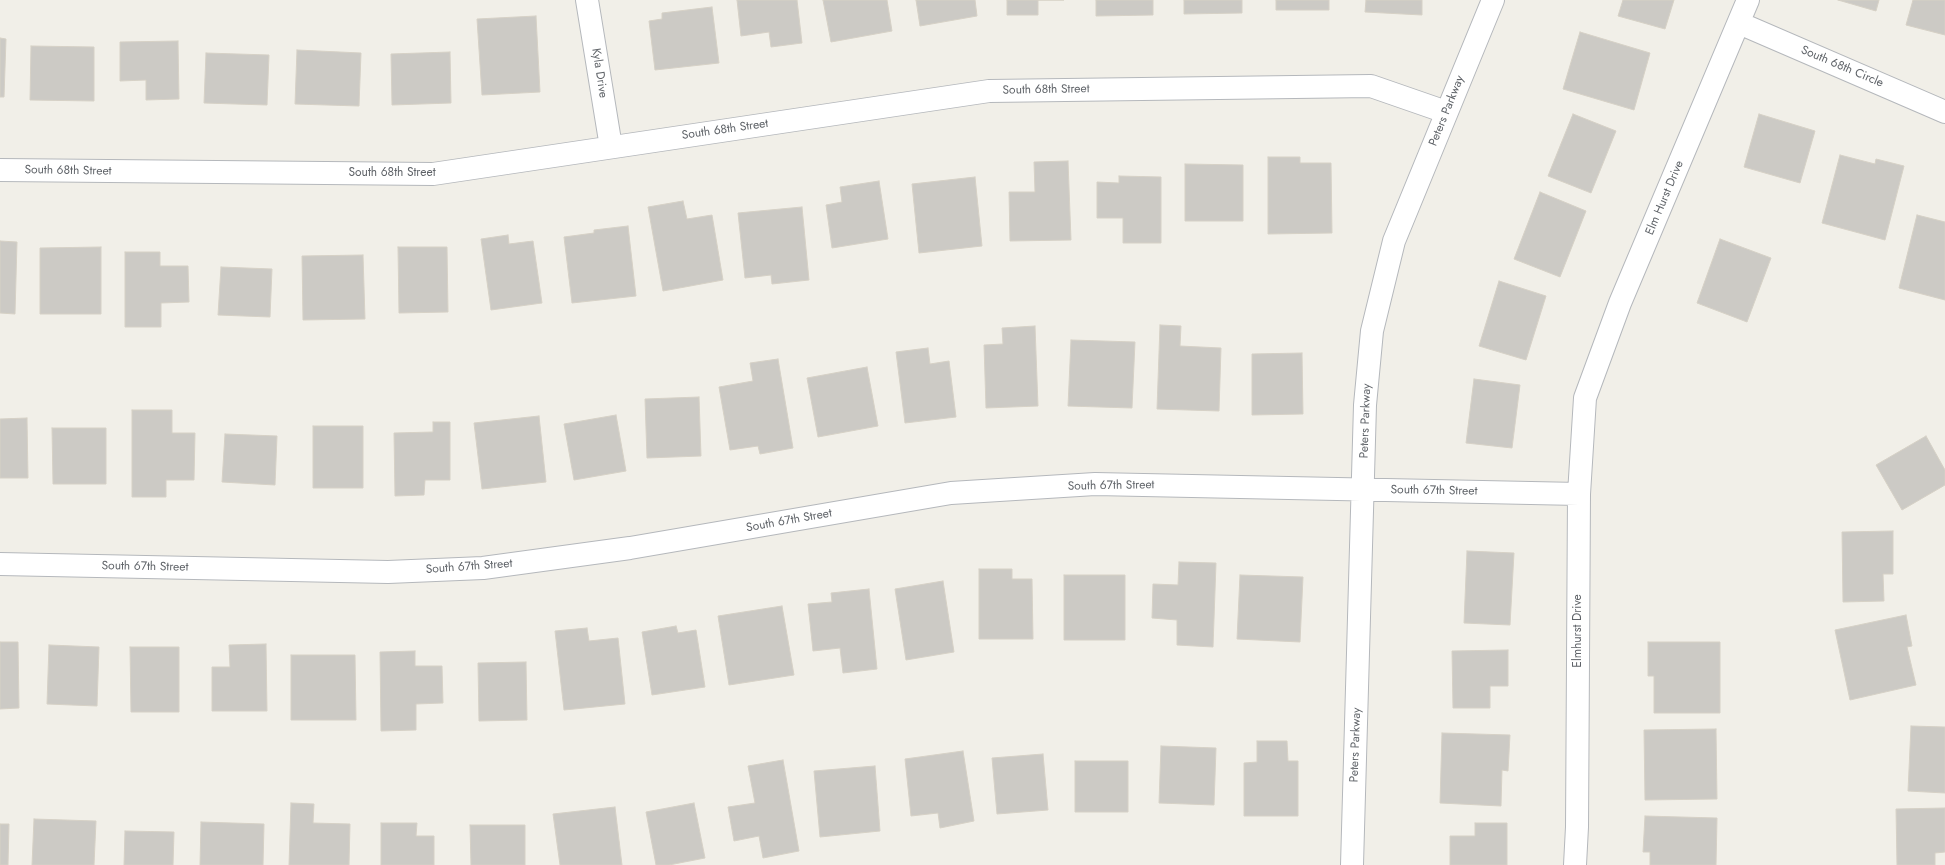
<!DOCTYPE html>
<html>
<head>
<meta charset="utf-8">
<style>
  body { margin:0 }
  canvas { display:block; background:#f1efe8 }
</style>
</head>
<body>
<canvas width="1945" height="865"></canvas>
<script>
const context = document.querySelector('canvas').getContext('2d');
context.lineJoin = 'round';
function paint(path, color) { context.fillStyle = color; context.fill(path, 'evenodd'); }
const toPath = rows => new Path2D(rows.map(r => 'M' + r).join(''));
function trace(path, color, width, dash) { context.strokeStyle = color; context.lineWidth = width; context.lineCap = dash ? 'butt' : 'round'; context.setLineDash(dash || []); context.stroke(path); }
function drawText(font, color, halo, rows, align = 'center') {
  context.font = font + ' Jost,sans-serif'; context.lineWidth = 3; context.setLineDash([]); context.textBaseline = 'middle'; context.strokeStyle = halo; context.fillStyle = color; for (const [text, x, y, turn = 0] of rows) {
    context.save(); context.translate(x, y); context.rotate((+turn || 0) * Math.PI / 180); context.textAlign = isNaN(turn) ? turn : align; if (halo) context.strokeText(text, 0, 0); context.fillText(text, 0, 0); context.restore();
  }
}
const building = toPath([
  [737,0,797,0,802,43,771,47,769,32,741,36,737,0],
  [823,0,887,0,892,31,831,42,823,0],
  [916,0,975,0,977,16,920,26,916,0],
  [1007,0,1064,0,1038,0,1038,15,1007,15,1007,0],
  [1096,0,1153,0,1153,15,1096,16,1096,0],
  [1184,0,1242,0,1242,13,1184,14,1184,0],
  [1276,0,1329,0,1329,10,1276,10,1276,0],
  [1366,0,1422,0,1422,15,1365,12,1366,0],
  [1623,0,1674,0,1665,29,1618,16,1623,0],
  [1838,0,1879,0,1876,11,1838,0],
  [1913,0,1945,0,1945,35,1906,25,1913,0],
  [712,7,719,63,655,70,649,21,662,19,662,13,712,7],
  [536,16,540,92,482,95,477,19,536,16],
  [1580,32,1650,53,1634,110,1563,89,1580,32],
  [0,38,6,39,4,97,0,97,0,38],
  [178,41,179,99,146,100,146,80,120,81,120,42,178,41],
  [31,46,94,47,94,101,30,100,31,46],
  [297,50,361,53,359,106,295,104,297,50],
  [450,52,451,103,392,105,391,54,450,52],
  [206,53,269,55,267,105,204,103,206,53],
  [1573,114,1616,131,1591,193,1548,176,1573,114],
  [1759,114,1815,131,1800,183,1744,167,1759,114],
  [1840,155,1875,164,1876,159,1904,166,1885,240,1822,223,1840,155],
  [1268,157,1300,157,1300,163,1331,163,1332,233,1268,234,1268,157],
  [1068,161,1071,240,1010,241,1009,192,1035,192,1034,162,1068,161],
  [1185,164,1243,165,1243,221,1185,221,1185,164],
  [1119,176,1161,177,1161,243,1123,243,1123,218,1097,218,1097,182,1119,183,1119,176],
  [975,177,982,246,919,253,912,184,975,177],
  [879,181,888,239,832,248,826,205,842,202,840,187,879,181],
  [1540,192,1586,211,1560,277,1514,259,1540,192],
  [683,201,687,219,712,215,723,280,663,291,648,207,683,201],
  [802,207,809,280,772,284,771,275,745,278,738,213,802,207],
  [1917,215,1945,222,1945,300,1899,288,1917,215],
  [628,226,636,296,572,303,564,237,594,233,594,230,628,226],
  [508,235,509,244,533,241,542,303,491,310,481,239,508,235],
  [1720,239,1771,258,1747,322,1697,303,1720,239],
  [0,241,17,242,15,314,0,313,0,241],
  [101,247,101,314,40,314,40,248,101,247],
  [398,247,447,247,448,312,399,313,398,247],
  [125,252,160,252,160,266,188,266,189,302,161,303,161,327,125,327,125,252],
  [363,255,365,319,303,320,302,256,363,255],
  [221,267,272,269,270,317,218,315,221,267],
  [1499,281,1546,296,1526,360,1479,346,1499,281],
  [1160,325,1181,326,1180,346,1221,348,1219,411,1157,409,1160,325],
  [1035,326,1038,406,986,408,984,345,1003,344,1002,328,1035,326],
  [1071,340,1135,342,1132,408,1068,406,1071,340],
  [928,348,930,364,949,361,956,417,905,423,896,352,928,348],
  [1302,353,1303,414,1252,415,1252,354,1302,353],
  [778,359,793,448,760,454,758,446,730,450,719,387,753,381,750,363,778,359],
  [867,367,878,426,818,437,807,378,867,367],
  [1474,379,1520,385,1512,448,1466,443,1474,379],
  [699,397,701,456,647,458,645,399,699,397],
  [132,410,172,410,172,433,195,433,194,480,166,480,166,497,132,497,132,410],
  [616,415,626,471,574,480,564,424,616,415],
  [539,416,546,482,482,489,474,423,539,416],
  [27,418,28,478,0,478,0,419,27,418],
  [433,422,450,422,450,480,425,480,424,495,395,496,394,433,433,432,433,422],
  [313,426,363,426,363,488,313,488,313,426],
  [52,428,106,428,106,484,53,484,52,428],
  [225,434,277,436,275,485,222,482,225,434],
  [1926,436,1945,470,1945,485,1902,510,1876,465,1926,436],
  [1893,531,1893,574,1883,574,1884,601,1843,602,1842,532,1893,531],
  [1467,551,1514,553,1510,625,1464,623,1467,551],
  [1179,562,1216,563,1213,647,1177,645,1177,620,1152,618,1153,584,1178,585,1179,562],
  [979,569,1012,569,1012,579,1032,579,1033,639,979,639,979,569],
  [1064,575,1125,575,1125,640,1064,640,1064,575],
  [1240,575,1303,577,1300,642,1237,639,1240,575],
  [943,581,954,652,906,660,895,589,943,581],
  [869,589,877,669,843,673,840,648,813,651,808,604,832,602,831,593,869,589],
  [782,606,794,675,729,685,718,616,782,606],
  [1906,615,1912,646,1907,647,1916,685,1850,700,1835,630,1906,615],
  [676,626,678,633,696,630,705,687,652,695,642,632,676,626],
  [587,628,589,641,618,638,625,704,564,710,555,631,587,628],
  [0,642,18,642,19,708,0,709,0,642],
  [1648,642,1720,642,1720,713,1654,713,1654,676,1648,676,1648,642],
  [266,644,267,711,212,711,212,667,230,667,229,645,266,644],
  [49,645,99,647,97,706,47,704,49,645],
  [130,647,179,647,179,712,131,712,130,647],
  [1508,650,1508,686,1490,686,1490,708,1453,708,1452,651,1508,650],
  [415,651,415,666,442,666,443,703,416,704,416,730,381,731,380,652,415,651],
  [291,655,355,655,356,720,291,720,291,655],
  [526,662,527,720,479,721,478,663,526,662],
  [1911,726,1945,727,1945,793,1908,791,1911,726],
  [1716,729,1717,799,1645,800,1644,730,1716,729],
  [1442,733,1510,735,1508,771,1502,770,1501,806,1440,803,1442,733],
  [1257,741,1287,741,1288,761,1298,761,1298,816,1244,816,1244,763,1257,762,1257,741],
  [1161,746,1216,748,1214,805,1159,803,1161,746],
  [963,751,974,821,940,828,938,813,911,816,905,759,963,751],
  [1043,754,1048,810,997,814,992,758,1043,754],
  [783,760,799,851,763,858,759,836,734,841,728,807,755,803,748,766,783,760],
  [1075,761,1128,761,1128,812,1075,812,1075,761],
  [875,766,880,831,820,837,814,771,875,766],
  [291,803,314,804,313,823,350,824,349,865,289,865,291,803],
  [694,803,705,858,669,865,656,865,646,812,694,803],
  [615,807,622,865,560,865,553,814,615,807],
  [1945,808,1945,852,1935,853,1935,865,1897,865,1896,809,1945,808],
  [1645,816,1717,818,1716,865,1650,865,1650,852,1643,852,1645,816],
  [34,819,96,821,94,865,32,865,34,819],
  [201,822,264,824,263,865,200,865,201,822],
  [381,823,417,823,416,836,434,836,434,865,381,865,381,823],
  [1475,823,1507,823,1507,865,1450,865,1450,836,1475,836,1475,823],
  [0,824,9,824,8,865,0,865,0,824],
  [470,825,525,825,525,865,471,865,470,825],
  [125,831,174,832,173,865,124,865,125,831]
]);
paint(building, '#cccac5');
trace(building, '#d6d1c6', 1);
const minor = toPath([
  [587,0,611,147],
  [1739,23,1945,112],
  [0,170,433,174,989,91,1371,86,1446,112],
  [0,564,388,572,483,568,630,548,951,493,1095,484,1579,494],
  [1352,865,1365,405,1372,331,1394,241,1493,0],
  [1575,865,1577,827,1579,494,1585,398,1620,303,1748,0]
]);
trace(minor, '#b5b8bc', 24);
trace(minor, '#fff', 22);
drawText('12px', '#5f6368', '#fff', [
  ["South 68th Circle",1842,67,23],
  ["Kyla Drive",599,73,81],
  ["South 68th Street",1046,90,-1],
  ["Peters Parkway",1447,111,-68],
  ["South 68th Street",725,130,-8],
  ["South 68th Street",68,171,1],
  ["South 68th Street",392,173],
  ["Elm Hurst Drive",1665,198,-67],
  ["Peters Parkway",1366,421,-88],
  ["South 67th Street",1111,486,-1],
  ["South 67th Street",1434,491,1],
  ["South 67th Street",789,521,-10],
  ["South 67th Street",145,567,1],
  ["South 67th Street",469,567,-4],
  ["Elmhurst Drive",1578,631,-90],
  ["Peters Parkway",1356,745,-88]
]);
</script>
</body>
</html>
